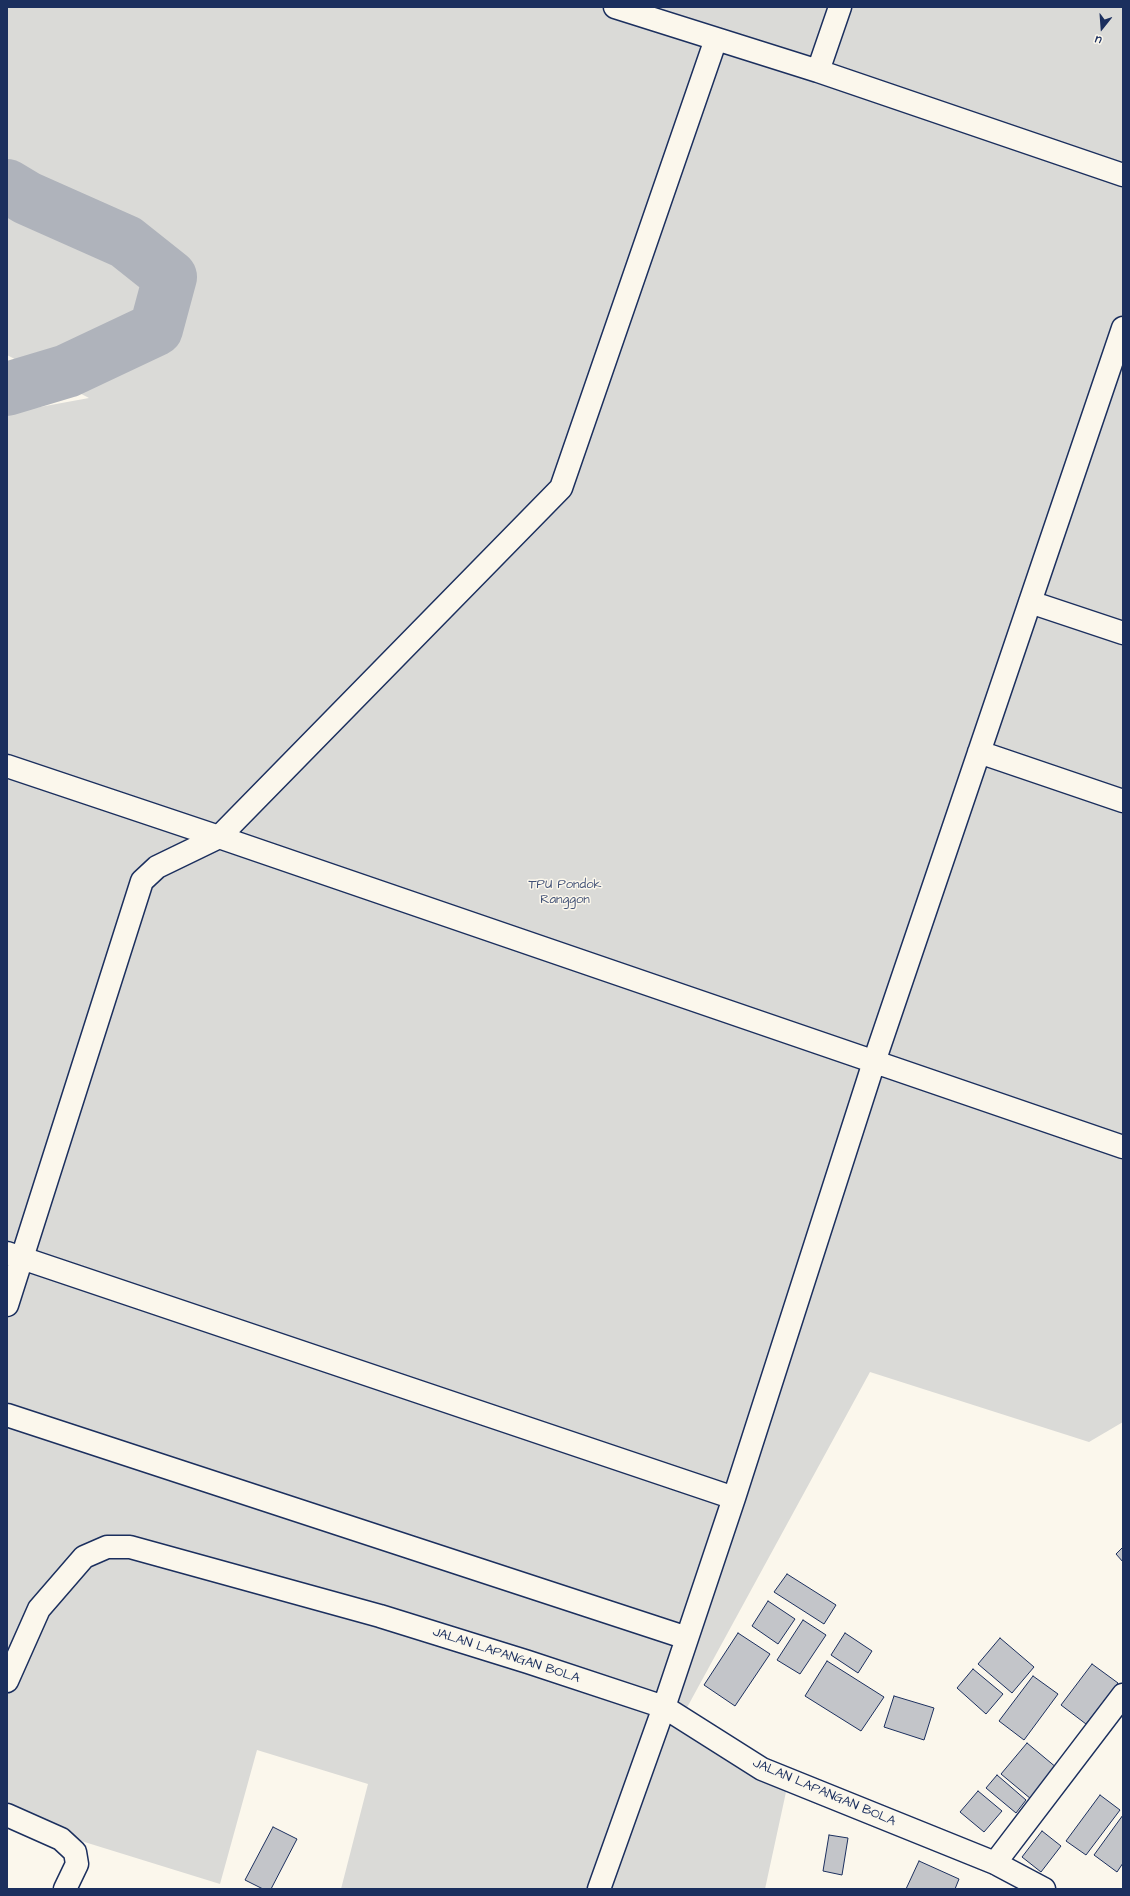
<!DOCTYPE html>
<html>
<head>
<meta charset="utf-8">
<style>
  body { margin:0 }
  #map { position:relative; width:1130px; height:1896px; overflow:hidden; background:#fbf7ec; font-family:"Architects Daughter",sans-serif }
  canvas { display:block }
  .frame { position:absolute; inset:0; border:8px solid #1b2f5e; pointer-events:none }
  .north { position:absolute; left:1082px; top:8px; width:40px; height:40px; -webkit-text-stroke:3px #fbf7ec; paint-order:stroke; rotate:197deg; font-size:11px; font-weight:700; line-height:16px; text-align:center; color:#1b2f5e }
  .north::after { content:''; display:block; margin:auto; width:14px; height:18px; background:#1b2f5e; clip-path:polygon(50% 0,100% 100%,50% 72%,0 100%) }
</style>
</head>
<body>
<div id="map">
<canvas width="1130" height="1896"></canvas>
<div class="frame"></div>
<div class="north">U</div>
</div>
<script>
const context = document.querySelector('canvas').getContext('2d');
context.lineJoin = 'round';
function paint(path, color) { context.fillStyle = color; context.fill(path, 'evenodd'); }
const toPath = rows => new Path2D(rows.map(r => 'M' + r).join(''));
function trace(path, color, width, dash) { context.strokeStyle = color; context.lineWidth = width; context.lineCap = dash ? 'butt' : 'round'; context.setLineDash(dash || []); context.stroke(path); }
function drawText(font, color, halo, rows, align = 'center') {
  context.font = font + ' "Architects Daughter",sans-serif'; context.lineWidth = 3; context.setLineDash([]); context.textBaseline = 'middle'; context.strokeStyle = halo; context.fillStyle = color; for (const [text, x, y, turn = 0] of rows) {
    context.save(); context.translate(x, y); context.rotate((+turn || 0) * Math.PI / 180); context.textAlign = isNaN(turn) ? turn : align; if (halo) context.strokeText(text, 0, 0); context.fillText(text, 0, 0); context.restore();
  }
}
paint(toPath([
  [7,7,1123,7,1123,1422,1089,1442,870,1372,678,1724,786,1792,765,1889,341,1889,368,1784,257,1750,220,1884,7,1818,7,413,89,398,7,355]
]), '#dadad7');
trace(toPath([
  [7,186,27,198,126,242,170,277,156,329,67,371,7,389]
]), '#afb3bb', 54);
const building = toPath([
  [1123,1547,1123,1562,1116,1554,1123,1547],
  [787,1574,836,1605,824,1624,774,1592,787,1574],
  [768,1601,795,1619,778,1644,752,1626,768,1601],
  [803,1620,826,1635,800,1674,777,1660,803,1620],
  [738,1633,770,1654,735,1706,704,1685,738,1633],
  [845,1633,872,1651,858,1673,831,1655,845,1633],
  [1000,1638,1034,1667,1012,1693,978,1664,1000,1638],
  [827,1661,884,1697,861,1731,805,1696,827,1661],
  [1092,1664,1118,1683,1086,1724,1061,1705,1092,1664],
  [973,1669,1003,1694,986,1714,957,1688,973,1669],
  [1033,1676,1058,1694,1024,1740,999,1721,1033,1676],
  [894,1696,934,1708,924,1740,884,1727,894,1696],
  [1027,1743,1057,1768,1031,1799,1001,1774,1027,1743],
  [997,1775,1026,1800,1016,1813,986,1788,997,1775],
  [978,1791,1002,1811,984,1832,960,1812,978,1791],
  [1100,1795,1120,1810,1086,1855,1066,1841,1100,1795],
  [1123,1815,1123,1863,1117,1872,1094,1855,1123,1815],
  [273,1827,297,1839,271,1889,263,1889,245,1880,273,1827],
  [1042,1831,1061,1846,1041,1872,1022,1857,1042,1831],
  [829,1835,848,1838,842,1875,823,1871,829,1835],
  [919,1861,959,1879,955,1889,906,1889,919,1861]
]);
paint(building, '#c3c5c9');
trace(building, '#1b2f5e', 1);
const minor = toPath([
  [615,7,818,71,1123,175],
  [818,71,840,7],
  [1030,602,1123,633],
  [979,752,1123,801],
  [7,766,219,837,1123,1147],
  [7,1253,734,1498],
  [7,1305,142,881,157,867,219,837,561,488,716,39],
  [7,1415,687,1638],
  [7,1681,39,1609,84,1557,107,1547,130,1547,380,1616,528,1662,664,1707,762,1769,995,1863,1044,1889],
  [7,1815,61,1839,75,1852,77,1864,65,1889],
  [995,1863,1123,1695],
  [599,1889,664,1707,734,1498,874,1062,1123,328]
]);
trace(minor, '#1b2f5e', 25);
trace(minor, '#fbf7ec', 22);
drawText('13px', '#415176', '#fbf7ec', [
  ["TPU Pondok",565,885],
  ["Ranggon",565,900]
]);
drawText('13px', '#1b2f5e', '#fbf7ec', [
  ["JALAN LAPANGAN BOLA",506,1656,18],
  ["JALAN LAPANGAN BOLA",824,1793,23]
]);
</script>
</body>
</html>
